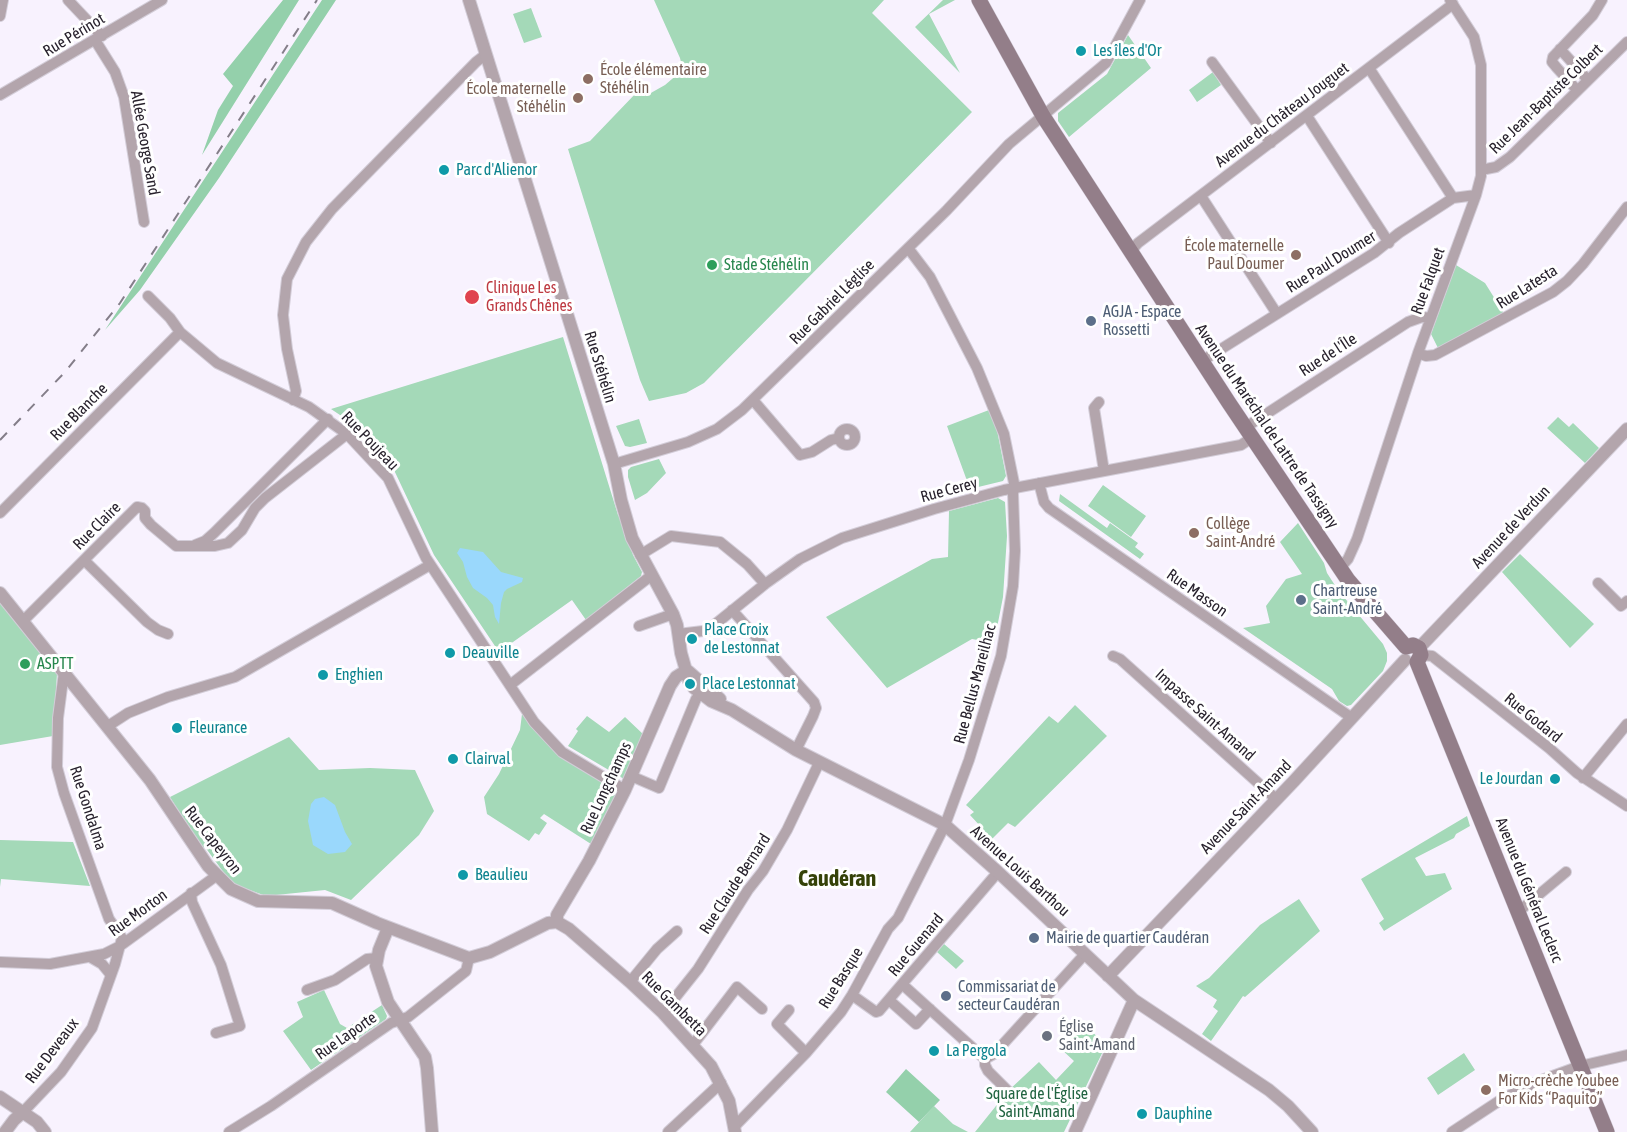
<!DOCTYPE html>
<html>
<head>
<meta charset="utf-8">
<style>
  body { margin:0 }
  canvas { display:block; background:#f8f2fe }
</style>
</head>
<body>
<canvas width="1627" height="1132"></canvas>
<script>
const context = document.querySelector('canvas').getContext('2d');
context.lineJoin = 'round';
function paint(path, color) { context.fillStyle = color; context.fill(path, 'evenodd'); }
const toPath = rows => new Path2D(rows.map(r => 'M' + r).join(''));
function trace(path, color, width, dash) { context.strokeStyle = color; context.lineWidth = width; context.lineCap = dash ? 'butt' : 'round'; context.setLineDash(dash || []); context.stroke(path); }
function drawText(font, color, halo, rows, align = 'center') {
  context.font = font + ' "Asap Condensed",sans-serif'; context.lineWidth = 6; context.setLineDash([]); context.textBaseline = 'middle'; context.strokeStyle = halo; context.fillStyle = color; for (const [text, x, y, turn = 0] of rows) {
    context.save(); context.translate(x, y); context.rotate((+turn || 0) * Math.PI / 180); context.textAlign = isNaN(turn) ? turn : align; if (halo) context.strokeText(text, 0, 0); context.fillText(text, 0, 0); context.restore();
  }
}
paint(toPath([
  [654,0,884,0,872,13,972,112,704,383,686,393,649,401,640,380,568,149,590,141,637,92,649,94,665,85,679,73,682,66,680,58],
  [943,0,955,0,929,14,960,73,915,27],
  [531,8,542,37,524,43,513,14],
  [1128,35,1151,68,1069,137,1058,121,1058,113,1107,74],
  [1213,72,1221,85,1197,102,1189,90],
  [1456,265,1485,283,1505,315,1438,348,1431,334],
  [563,337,618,515,623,524,633,555,642,572,641,576,586,620,572,600,499,652,434,555,394,470,352,423,331,409],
  [989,410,997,430,1006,476,1003,481,970,489,947,426],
  [1558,417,1569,427,1573,423,1599,448,1585,463,1547,428],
  [639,419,647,443,630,447,625,446,616,426],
  [659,459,666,473,647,493,635,500,628,477,628,470,631,467],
  [1103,485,1146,516,1131,537,1088,506],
  [1060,494,1107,528,1110,523,1138,543,1135,547,1144,554,1140,559,1059,501],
  [998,498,1005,502,1007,536,1003,597,994,643,972,639,887,688,826,617,932,559,948,557,949,511],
  [1298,523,1324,563,1327,573,1338,590,1383,644,1387,653,1387,661,1383,671,1351,705,1347,706,1339,701,1332,689,1243,628,1270,623,1266,606,1286,579,1302,574,1280,542],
  [1520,554,1594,624,1570,648,1502,572],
  [0,603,57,674,53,736,0,745],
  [1075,705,1107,736,1015,827,1008,823,992,839,970,815,974,812,966,805,1049,716,1058,723],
  [522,714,530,724,615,789,617,794,591,844,544,814,540,818,547,823,539,835,535,833,529,841,487,814,484,797,499,774,520,730],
  [587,716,609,732,625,717,644,735,624,779,568,746,578,731,576,729],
  [289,737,319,770,370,768,415,770,434,811,419,835,351,900,325,890,266,896,236,885,227,877,205,847,202,849,170,797],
  [1467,816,1470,826,1456,834,1454,838,1415,858,1426,876,1445,873,1452,889,1384,931,1379,923,1384,919,1361,879],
  [0,840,73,842,90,886,1,879,0,887],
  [1299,899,1320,931,1245,997,1243,996,1211,1041,1202,1034,1218,1011,1213,1007,1217,1000,1196,986,1209,978,1260,925],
  [944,944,964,961,956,969,937,952],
  [324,990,340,1024,347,1028,382,1005,387,1016,386,1019,311,1070,283,1031,303,1017,297,1002],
  [1084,1024,1106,1045,1064,1132,975,1132,1008,1091,1039,1062,1056,1080,1074,1061,1061,1049],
  [1464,1053,1475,1070,1438,1095,1427,1078],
  [934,1106,953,1124,968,1132,910,1132]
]), '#a4d9b8');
paint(toPath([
  [283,0,299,0,202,155,218,110,233,86,223,74],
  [322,0,336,0,219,178,140,290,105,330],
  [906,1069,940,1100,919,1122,886,1092]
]), '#94d0ab');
paint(toPath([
  [460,548,483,552,501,572,523,578,522,582,507,589,504,592,501,603,499,624,495,617,493,605,487,598,473,588,467,577,463,562,457,553],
  [324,797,335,805,345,832,352,844,345,852,328,854,313,845,308,821,311,804,315,799]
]), '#9ad8fc');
const minor = toPath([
  [68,0,102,36],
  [0,16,3,0],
  [95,40,115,72,124,97,144,222],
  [1560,49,1588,80],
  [1212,62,1271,143],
  [1369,68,1453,198],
  [1577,90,1557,68,1552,62,1553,57,1593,15,1602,0],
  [0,95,162,0],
  [1307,116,1389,243],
  [1481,170,1496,167,1510,157,1627,42],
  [1201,196,1277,314],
  [1130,252,1138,243,1453,4],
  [148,296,170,318,180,332,217,363,309,407,347,434,388,478,426,558,534,722,562,752,625,790],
  [1418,353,1426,356,1435,355,1553,292,1567,281,1583,264,1627,207],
  [1202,361,1374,253,1399,233,1453,198,1476,195],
  [293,400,296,391,287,349,283,315,287,279,306,242,332,209,476,62,485,55],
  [753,400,800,455,812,452,831,440,839,438],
  [1099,402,1094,408,1104,471],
  [1246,427,1408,322,1422,317,1431,318],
  '839 437a8 8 0 1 1 16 0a8 8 0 1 1-16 0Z',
  [614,464,688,442,717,429,742,410,946,211,1009,144,1106,63,1140,0],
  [1039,483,1044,502,1049,508,1352,718],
  [0,513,180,332],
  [195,545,205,541,214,533,328,419],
  [640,555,671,536,720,542,747,564,765,584],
  [84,560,147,622,158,630,168,634],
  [1340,568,1348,559,1357,539,1418,353,1476,195,1481,176,1481,65,1474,37,1450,0],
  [1598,583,1621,606,1627,601],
  [732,610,814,702,816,708,813,716,796,750],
  [23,621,137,507,142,508,145,511,145,518,151,525,176,546,215,546,228,543,242,530,255,508,265,498,347,434],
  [639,626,673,614],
  [678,634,703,631,713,626,765,584,800,559,842,538,934,509,1004,490,1241,445,1253,437],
  [1421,655,1432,656,1549,748,1577,773,1627,806],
  [1113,656,1120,659,1276,799],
  [510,685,652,575],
  [108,726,128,713,168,697,235,677,430,565],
  [631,776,659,788,696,699,700,694],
  [1583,778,1627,724],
  [191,893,192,902,221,965,240,1026,216,1033],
  [1518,912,1566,872],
  [90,957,102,964,111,975],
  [0,962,50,964,104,954,120,946,216,876],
  [630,982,657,949,677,931],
  [902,984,985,1059,985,1065,988,1071,1008,1091],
  [307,990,335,980,367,959,377,958],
  [852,995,876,1012,879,1011,998,872],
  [889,1000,916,1024,930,1009],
  [789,1010,777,1024,806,1053],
  [663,1013,698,969,748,890,763,871,787,830,819,763],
  [692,1046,737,987,762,1009],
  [985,1059,994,1054,1085,954],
  [23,1112,61,1072,92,1028,115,964,122,938,109,919,64,793,57,767,58,718,64,672],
  [734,1127,806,1053,841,1012,852,995,888,929,898,918,945,825,969,760,1001,656,1013,586,1015,551,1013,493,1015,488,1004,434,977,368,930,277,908,248],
  [229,1132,271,1106,391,1023,408,1017,466,971,469,958],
  [668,1132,721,1083],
  [1452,1132,1502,1099,1539,1081,1580,1066,1627,1055]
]);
const tertiary = toPath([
  [469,0,614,464,621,500,632,538,673,614,677,625,681,653,689,681,694,688,711,701,732,710,796,750,945,825,998,872,1134,1000,1269,1090,1288,1106,1312,1132],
  [0,593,150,780,208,866,231,889,258,901,332,903,377,923,469,958,490,952,548,923,557,922],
  [1419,648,1627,429],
  [688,671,720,699],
  [557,922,557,915,589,861,625,790,670,686,676,677,687,670],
  [557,922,569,929,630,982,663,1013,711,1066,729,1101,735,1132],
  [388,928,379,950,376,966,388,1002,425,1057,427,1068,432,1132],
  [1108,976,1294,781,1405,660],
  [0,1097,37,1122,45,1132],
  [5,1132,14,1120,23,1112],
  [1075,1132,1134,1000]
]);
const secondary = toPath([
  [979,0,1043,116,1229,403,1348,580,1406,647],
  [1406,647,1413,645,1419,648,1421,655,1417,662],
  [1417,662,1607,1132]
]);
trace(minor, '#d3cdd8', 12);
trace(tertiary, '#d3cdd8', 14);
trace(secondary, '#d3cdd8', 16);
trace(minor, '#b3a5ac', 10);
trace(tertiary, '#b3a5ac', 12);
trace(secondary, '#937e89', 15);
trace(toPath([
  [0,440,65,372,120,303,317,0]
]), '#847e89', 2, [10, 10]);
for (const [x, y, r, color] of [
  [1081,51,6,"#0f9aa8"],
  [588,79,6,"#8d6e63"],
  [578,98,6,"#8d6e63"],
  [444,170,6,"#0f9aa8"],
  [1296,255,6,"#8d6e63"],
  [712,265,6,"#2e9e5b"],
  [472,297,8,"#e0444e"],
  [1091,321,6,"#5c6f8a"],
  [1194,533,6,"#8d6e63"],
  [1301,600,6,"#5c6f8a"],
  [692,639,6,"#0f9aa8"],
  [450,653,6,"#0f9aa8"],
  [25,664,6,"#2e9e5b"],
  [323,675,6,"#0f9aa8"],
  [690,684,6,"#0f9aa8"],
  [177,728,6,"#0f9aa8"],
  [453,759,6,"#0f9aa8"],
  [1555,779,6,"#0f9aa8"],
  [463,875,6,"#0f9aa8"],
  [1034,938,6,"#5c6f8a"],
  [946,996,6,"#5c6f8a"],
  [1047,1036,6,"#6b7280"],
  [934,1051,6,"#0f9aa8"],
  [1486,1090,6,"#8d6e63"],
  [1142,1114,6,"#0f9aa8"]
]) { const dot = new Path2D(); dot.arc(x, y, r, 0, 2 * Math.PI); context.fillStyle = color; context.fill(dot); trace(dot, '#fff', 2); }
drawText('16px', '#28222d', '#fff', [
  ["Rue Périnot",74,35,-31],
  ["Rue Jean-Baptiste Colbert",1546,99,-44],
  ["Avenue du Château Jouguet",1282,115,-37],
  ["Allée George Sand",145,143,80],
  ["Rue Paul Doumer",1331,262,-32],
  ["Rue Falquet",1428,281,-70],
  ["Rue Latesta",1527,287,-32],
  ["Rue Gabriel Léglise",832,302,-45],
  ["Rue de l'Île",1328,355,-33],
  ["Rue Stéhélin",600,367,73],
  ["Rue Blanche",79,412,-45],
  ["Avenue du Maréchal de Lattre de Tassigny",1267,426,56],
  ["Rue Poujeau",370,441,46],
  ["Rue Cerey",949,490,-15],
  ["Rue Claire",97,526,-45],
  ["Avenue de Verdun",1511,527,-47],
  ["Rue Masson",1197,593,35],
  ["Rue Bellus Mareilhac",975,684,-75],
  ["Impasse Saint-Amand",1205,715,42],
  ["Rue Godard",1533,718,39],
  ["Rue Longchamps",606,788,-65],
  ["Avenue Saint-Amand",1246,807,-46],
  ["Rue Gondalma",88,808,72],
  ["Rue Capeyron",213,840,52],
  ["Avenue Louis Barthou",1020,871,42],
  ["Rue Claude Bernard",735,884,-57],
  ["Avenue du Général Leclerc",1529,890,68],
  ["Rue Morton",138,913,-36],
  ["Rue Guenard",916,945,-50],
  ["Rue Basque",841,978,-58],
  ["Rue Gambetta",674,1004,45],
  ["Rue Laporte",346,1036,-35],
  ["Rue Deveaux",52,1051,-53]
]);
drawText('16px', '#0d838f', '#fff', [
  ["Les îles d'Or",1093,51],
  ["Parc d'Alienor",456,170],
  ["Place Croix",704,630],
  ["de Lestonnat",704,648],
  ["Deauville",462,653],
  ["Enghien",335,675],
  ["Place Lestonnat",702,684],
  ["Fleurance",189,728],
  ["Clairval",465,759],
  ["Le Jourdan",1543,779,"right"],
  ["Beaulieu",475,875],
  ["La Pergola",946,1051],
  ["Dauphine",1154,1114]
], 'left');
drawText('16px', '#785e54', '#fff', [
  ["École élémentaire",600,70],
  ["Stéhélin",600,88],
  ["École maternelle",566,89,"right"],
  ["Stéhélin",566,107,"right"],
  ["École maternelle",1284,246,"right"],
  ["Paul Doumer",1284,264,"right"],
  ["Collège",1206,524],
  ["Saint-André",1206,542],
  ["Micro-crèche Youbee",1498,1081],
  ["For Kids “Paquito”",1498,1099]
], 'left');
drawText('16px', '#27864d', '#fff', [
  ["Stade Stéhélin",724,265],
  ["ASPTT",37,664]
], 'left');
drawText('16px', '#be3a42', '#fff', [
  ["Clinique Les",486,288],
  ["Grands Chênes",486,306]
], 'left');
drawText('16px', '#4e5e75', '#fff', [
  ["AGJA - Espace",1103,312],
  ["Rossetti",1103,330],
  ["Chartreuse",1313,591],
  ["Saint-André",1313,609],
  ["Mairie de quartier Caudéran",1046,938],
  ["Commissariat de",958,987],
  ["secteur Caudéran",958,1005]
], 'left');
drawText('16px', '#5b616d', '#fff', [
  ["Église",1059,1027],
  ["Saint-Amand",1059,1045]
], 'left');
drawText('16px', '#216441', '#fff', [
  ["Square de l'Église",1037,1094],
  ["Saint-Amand",1037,1112]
]);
drawText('bold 22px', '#354208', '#fff', [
  ["Caudéran",837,879]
]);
</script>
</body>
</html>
